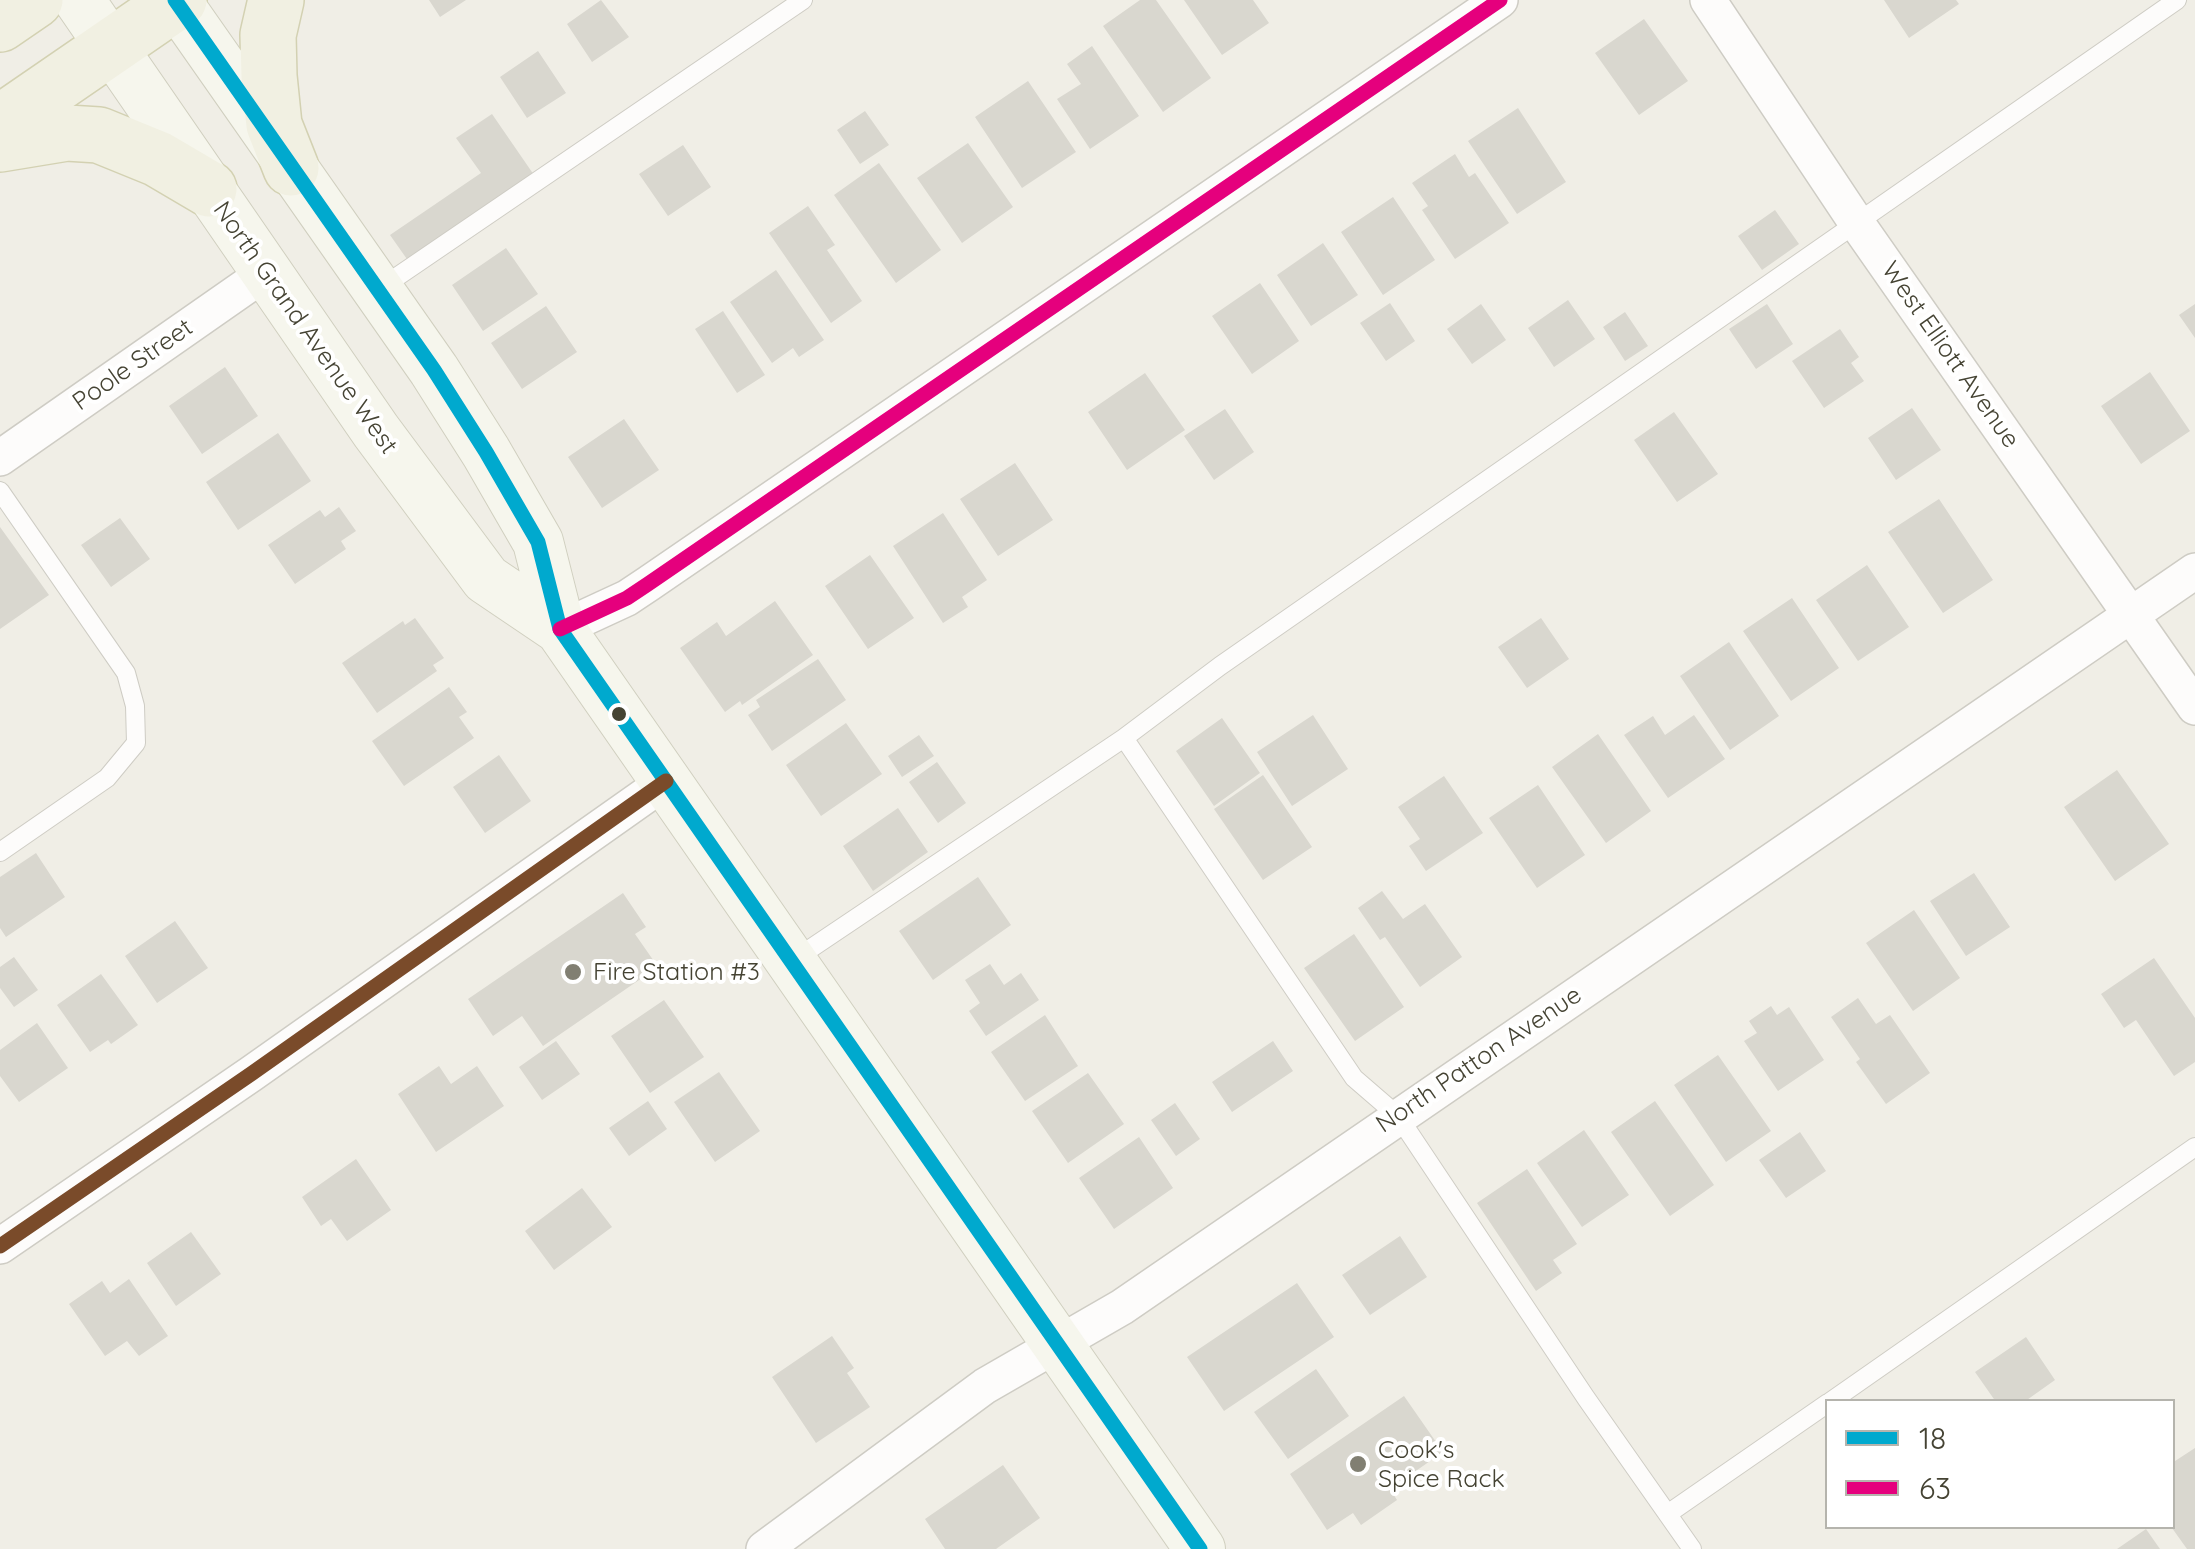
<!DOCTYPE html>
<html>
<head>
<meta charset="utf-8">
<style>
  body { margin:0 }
  #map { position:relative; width:2195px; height:1549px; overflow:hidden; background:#f0eee6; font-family:Quicksand,sans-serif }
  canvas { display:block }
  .legend { position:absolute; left:1825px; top:1399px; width:350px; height:130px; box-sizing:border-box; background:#fff; border:2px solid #b5b4ad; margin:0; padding:12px 18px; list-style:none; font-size:30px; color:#454333 }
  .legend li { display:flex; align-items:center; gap:20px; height:50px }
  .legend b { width:50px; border:2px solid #b5b4ad }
</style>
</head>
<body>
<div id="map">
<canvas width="2195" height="1549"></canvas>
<ul class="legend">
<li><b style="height:12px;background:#00a9ce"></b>18</li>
<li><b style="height:12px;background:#e5007d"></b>63</li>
</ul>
</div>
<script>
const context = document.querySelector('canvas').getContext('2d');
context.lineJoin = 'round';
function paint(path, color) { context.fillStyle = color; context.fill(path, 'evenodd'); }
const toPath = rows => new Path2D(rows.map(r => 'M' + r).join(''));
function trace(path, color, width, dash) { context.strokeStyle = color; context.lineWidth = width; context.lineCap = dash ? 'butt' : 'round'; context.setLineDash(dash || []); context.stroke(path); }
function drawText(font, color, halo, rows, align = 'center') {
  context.font = font + ' Quicksand,sans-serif'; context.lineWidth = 8; context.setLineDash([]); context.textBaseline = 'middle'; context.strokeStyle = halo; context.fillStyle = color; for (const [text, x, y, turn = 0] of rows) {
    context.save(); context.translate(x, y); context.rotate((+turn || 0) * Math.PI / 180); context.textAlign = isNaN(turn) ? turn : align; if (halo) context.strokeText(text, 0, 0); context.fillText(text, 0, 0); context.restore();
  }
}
paint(toPath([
  [429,0,466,0,440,17],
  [601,0,629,37,592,62,567,24],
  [1140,0,1156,0,1211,78,1163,112,1103,26],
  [1184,0,1253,0,1269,23,1222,55],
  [1884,0,1956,0,1959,4,1909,38],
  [1644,19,1688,81,1639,115,1595,53],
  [1092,46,1139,116,1090,149,1057,99,1081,84,1067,64],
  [538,51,566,93,527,118,500,77],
  [1028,81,1076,152,1022,188,975,117],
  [1518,108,1566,182,1517,214,1468,141],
  [865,111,889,145,860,164,837,130],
  [492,114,534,175,409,262,390,235,481,173,456,138],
  [968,143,1013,207,962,243,917,178],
  [683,145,711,187,668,216,639,174],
  [1455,154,1469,177,1475,173,1509,223,1455,259,1422,210,1428,206,1412,183],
  [879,163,941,250,896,283,834,195],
  [1393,197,1435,260,1383,295,1341,232],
  [808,206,835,245,827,250,862,301,831,323,769,233],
  [1775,210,1799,244,1762,270,1738,236],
  [1323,243,1358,295,1311,326,1277,275],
  [506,248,538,294,483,331,452,285],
  [776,270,824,340,799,357,793,348,772,363,730,302],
  [1260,283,1299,341,1252,374,1212,316],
  [1568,300,1595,339,1554,367,1528,328],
  [1390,303,1415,341,1386,361,1360,323],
  [1481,304,1506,340,1472,364,1447,329],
  [1767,304,1793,344,1756,369,1729,329],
  [2195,304,2195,338,2179,315],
  [546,306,577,352,522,389,491,343],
  [723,311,765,375,737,393,695,329],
  [1625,312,1648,346,1625,361,1603,327],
  [1840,329,1859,357,1851,363,1864,381,1824,408,1792,361],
  [225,367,258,416,202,454,169,406],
  [2150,372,2190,431,2141,464,2101,406],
  [1145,373,1185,430,1127,470,1088,412],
  [1912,408,1941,450,1896,480,1868,438],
  [1225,409,1254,452,1214,480,1184,436],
  [1674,412,1718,474,1677,502,1634,440],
  [624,419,659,470,602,508,568,457],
  [278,433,311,481,238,530,206,482],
  [1015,463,1053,520,998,556,960,499],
  [1939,499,1993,580,1943,613,1888,532],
  [339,507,356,531,341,541,346,549,295,584,268,545,320,510,325,517],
  [943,513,987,580,962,597,968,607,943,623,893,546],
  [120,518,150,559,111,587,81,545],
  [0,527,49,595,0,629],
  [870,555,914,618,868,649,825,586],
  [1867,565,1909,627,1858,661,1816,600],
  [1792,598,1839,668,1791,701,1743,631],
  [775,601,813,655,742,705,740,701,725,712,680,648,717,622,726,636],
  [415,618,444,658,433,665,437,671,377,713,342,663,403,621,405,625],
  [1541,618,1569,659,1527,688,1498,647],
  [1729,642,1779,716,1730,750,1680,676],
  [818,659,846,700,772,751,748,715,760,707,756,700],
  [449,687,467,712,459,717,474,738,404,786,372,741],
  [1313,715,1348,769,1292,806,1257,752],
  [1694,715,1725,759,1668,798,1624,735,1653,716,1665,735],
  [1222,718,1260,773,1214,806,1176,751],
  [846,723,882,774,821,816,786,765],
  [1598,734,1651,811,1606,843,1552,767],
  [919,735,934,756,902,777,888,756],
  [499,755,531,801,485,833,453,787],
  [937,762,966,803,938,823,909,782],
  [2117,770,2169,844,2115,881,2064,807],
  [1263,775,1312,847,1263,880,1214,809],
  [1444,776,1483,833,1426,871,1409,846,1420,839,1398,807],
  [1538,785,1585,855,1537,888,1489,818],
  [898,808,928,852,873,891,843,846],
  [36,853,65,897,6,937,0,928,0,877],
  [1974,873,2010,927,1966,956,1930,901],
  [978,877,1011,925,933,980,899,931],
  [1382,891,1403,919,1425,904,1462,957,1420,987,1385,937,1380,940,1358,908],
  [623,893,646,927,635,934,658,967,543,1046,522,1016,493,1036,468,999],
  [1914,910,1960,978,1913,1011,1866,943],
  [175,921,208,968,157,1003,125,956],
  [1354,934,1404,1007,1355,1041,1304,968],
  [14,957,38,990,14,1007,0,988,0,967],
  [2154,958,2195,1018,2195,1062,2174,1076,2136,1020,2124,1028,2101,994],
  [990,964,1004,985,1021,973,1039,1000,986,1036,969,1011,980,1003,965,980],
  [101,974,138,1025,111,1044,108,1040,90,1052,57,1005],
  [1858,998,1876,1024,1890,1015,1930,1073,1886,1104,1856,1062,1860,1059,1831,1017],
  [664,1000,704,1057,650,1093,611,1036],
  [1771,1006,1777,1015,1789,1007,1824,1060,1778,1091,1744,1041,1757,1033,1749,1021],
  [1045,1015,1078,1066,1025,1101,991,1052],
  [37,1023,68,1068,19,1102,0,1076,0,1050],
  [556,1041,580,1074,542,1100,519,1067],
  [1273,1041,1293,1071,1232,1112,1212,1082],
  [1718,1055,1771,1131,1726,1162,1674,1085],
  [439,1066,451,1084,477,1066,504,1106,436,1152,398,1094],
  [719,1072,760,1131,715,1162,674,1102],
  [1088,1073,1124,1124,1068,1163,1032,1111],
  [648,1101,667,1129,629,1156,609,1128],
  [1655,1101,1714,1185,1670,1216,1611,1132],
  [1175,1103,1200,1139,1176,1156,1151,1120],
  [1584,1130,1629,1195,1582,1227,1537,1163],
  [1800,1132,1826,1171,1786,1198,1759,1160],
  [1139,1137,1173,1188,1114,1229,1079,1178],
  [356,1159,391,1210,347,1241,331,1219,321,1226,302,1197],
  [1527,1169,1577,1244,1553,1260,1562,1273,1536,1291,1477,1203],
  [582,1188,612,1227,554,1270,525,1231],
  [191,1232,221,1274,176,1306,147,1263],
  [1400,1236,1427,1277,1370,1315,1342,1275],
  [129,1279,168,1336,139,1356,127,1341,105,1356,69,1304,102,1281,110,1293],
  [1297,1283,1334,1337,1224,1411,1187,1357],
  [832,1336,854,1368,847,1373,870,1407,816,1443,772,1377],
  [2026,1337,2055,1380,2024,1402,1996,1402,1975,1372],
  [1316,1369,1349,1416,1288,1459,1254,1412],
  [1404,1396,1443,1452,1390,1489,1397,1500,1361,1525,1353,1513,1327,1530,1290,1474],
  [2195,1448,2195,1549,2187,1549,2172,1528,2172,1463],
  [1003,1465,1040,1518,996,1549,945,1549,925,1519],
  [2146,1529,2160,1549,2117,1549]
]), '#d9d7cf');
const lane = toPath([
  [382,287,803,0],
  [0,491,126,673,135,706,136,743,107,778,0,852],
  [1124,738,1220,666,2177,0],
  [795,959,1124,738,1354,1078,1398,1116,1586,1398,1692,1549],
  [1830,1402,2195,1147],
  [1669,1513,1828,1403]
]);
const street = toPath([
  [1708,0,1856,222,2195,707],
  [0,458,265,273],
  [560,629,627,598,648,584,1500,0],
  [0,1246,251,1074,666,781],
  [764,1549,985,1386,1122,1307,2195,571]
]);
const secondary = toPath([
  [79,0,376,431,486,579,560,629],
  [175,0,434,370,486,452,538,542,560,629,1200,1549]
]);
const primary = toPath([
  [276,0,268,35,269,76,274,125,291,168],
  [0,24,35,0],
  [0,123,179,0],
  [0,144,67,133,99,135,158,159,209,189]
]);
trace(lane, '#ceccc4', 20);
trace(street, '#ceccc4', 38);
trace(secondary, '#d0cfbf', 52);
trace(primary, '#d3d1b2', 58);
trace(lane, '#fdfcfb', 18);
trace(street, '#fdfcfb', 35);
trace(secondary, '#f6f6ed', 50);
trace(primary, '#f1f0e2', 55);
trace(toPath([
  [175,0,434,370,486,452,538,542,560,629,1200,1549]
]), '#00a9ce', 15);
trace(toPath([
  [560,629,627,598,648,584,1500,0]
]), '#e5007d', 15);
trace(toPath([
  [0,1246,251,1074,666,781]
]), '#7a4b2a', 15);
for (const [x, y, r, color] of [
  [619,714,9,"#454333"],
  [573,972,10,"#817f72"],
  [1358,1464,10,"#817f72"]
]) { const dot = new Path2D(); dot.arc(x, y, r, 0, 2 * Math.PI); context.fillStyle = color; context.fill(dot); trace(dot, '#fff', 4); }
drawText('25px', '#454333', '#fff', [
  ["North Grand Avenue West",305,328,55],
  ["West Elliott Avenue",1950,355,55],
  ["Poole Street",133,365,-35],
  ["North Patton Avenue",1479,1060,-34]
]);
drawText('25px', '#454333', '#fff', [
  ["Fire Station #3",593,972],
  ["Cook's",1378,1450],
  ["Spice Rack",1378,1479]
], 'left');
</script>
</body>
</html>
